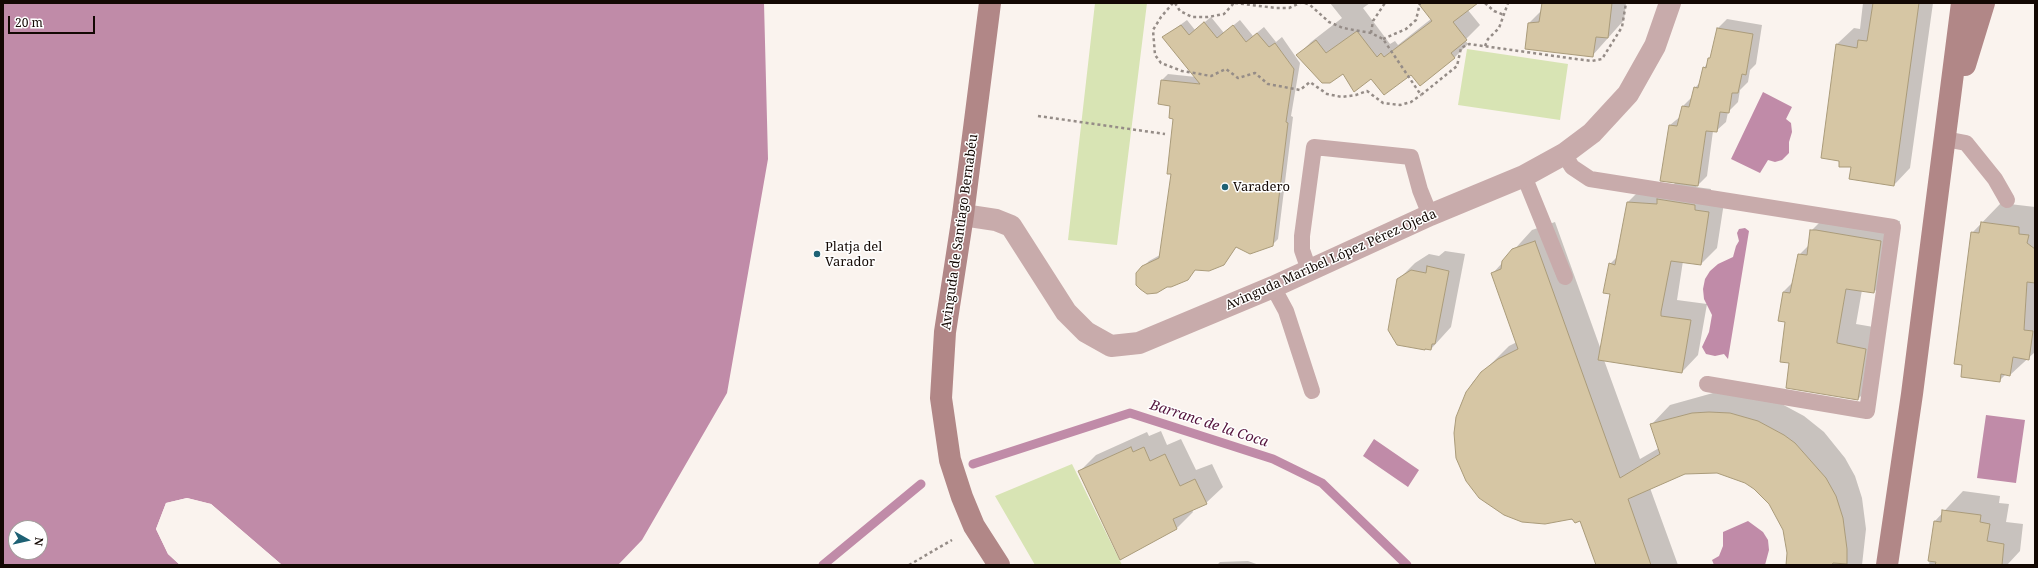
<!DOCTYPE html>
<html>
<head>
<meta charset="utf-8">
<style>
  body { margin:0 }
  #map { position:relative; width:2038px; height:568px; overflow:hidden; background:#faf3ee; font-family:"Noto Serif",serif }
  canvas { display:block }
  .frame { position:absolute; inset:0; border:4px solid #130803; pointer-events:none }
  .north { position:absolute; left:8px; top:520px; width:40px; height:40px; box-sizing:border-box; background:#fff; border:1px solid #a19c9a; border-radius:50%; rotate:98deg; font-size:11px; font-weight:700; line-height:16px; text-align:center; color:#130803 }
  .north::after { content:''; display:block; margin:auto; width:14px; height:18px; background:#1d6174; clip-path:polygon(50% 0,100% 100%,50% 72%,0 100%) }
  .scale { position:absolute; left:8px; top:16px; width:87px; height:18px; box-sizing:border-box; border:2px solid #130803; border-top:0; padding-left:5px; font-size:12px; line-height:14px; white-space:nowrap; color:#130803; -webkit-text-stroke:3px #fff; paint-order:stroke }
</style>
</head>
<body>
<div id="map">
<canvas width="2038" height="568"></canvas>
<div class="frame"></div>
<div class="north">N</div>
<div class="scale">20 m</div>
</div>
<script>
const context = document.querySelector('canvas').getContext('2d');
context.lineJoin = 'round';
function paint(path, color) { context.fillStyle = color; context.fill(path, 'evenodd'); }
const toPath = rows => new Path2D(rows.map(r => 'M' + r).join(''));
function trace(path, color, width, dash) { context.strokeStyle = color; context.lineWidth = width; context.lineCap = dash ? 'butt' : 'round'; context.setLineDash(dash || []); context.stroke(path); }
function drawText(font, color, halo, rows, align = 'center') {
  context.font = font + ' "Noto Serif",serif'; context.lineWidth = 3; context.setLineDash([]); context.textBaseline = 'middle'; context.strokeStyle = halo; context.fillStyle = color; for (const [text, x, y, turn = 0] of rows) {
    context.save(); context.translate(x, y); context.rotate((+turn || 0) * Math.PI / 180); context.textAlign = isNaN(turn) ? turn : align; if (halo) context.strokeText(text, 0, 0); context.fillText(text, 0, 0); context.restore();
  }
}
paint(toPath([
  [1095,3,1147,3,1117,245,1068,240],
  [1467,49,1568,64,1560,120,1458,105],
  [1072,464,1122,565,1035,565,995,496]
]), '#d8e4b4');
paint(toPath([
  [3,3,764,3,768,159,727,393,642,540,618,565,282,565,211,504,187,498,166,503,156,529,168,554,180,565,3,565],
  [16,528,40,528,40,552,16,552],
  [1763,92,1792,107,1786,119,1791,123,1792,132,1789,142,1789,153,1782,160,1775,162,1768,160,1760,173,1731,159],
  [1745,228,1749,231,1728,359,1724,354,1715,356,1706,354,1702,347,1709,332,1712,315,1704,299,1703,289,1705,279,1710,271,1718,264,1733,257,1736,246,1739,241,1737,233,1739,229],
  [1986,415,2025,420,2016,483,1977,478],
  [1374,439,1419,470,1408,487,1363,456],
  [1748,521,1763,532,1768,540,1769,550,1765,565,1714,565,1712,560,1719,556,1723,546,1723,532]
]), '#c08ba8');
paint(toPath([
  [187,498,211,504,282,565,279,565,210,506,187,500,167,505,159,529,170,553,182,565,180,565,168,554,156,529,166,503]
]), '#faf3ee');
paint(toPath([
  [1330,3,1370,3,1363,8,1390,44,1395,41,1398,45,1431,19,1419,3,1473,3,1467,9,1480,25,1465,40,1468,44,1455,57,1420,85,1411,73,1372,78,1343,72,1298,55,1311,42,1342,18],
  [1543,3,1626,3,1624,20,1592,56,1529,23,1542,10],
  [1863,3,1933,3,1910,168,1894,185,1852,165,1837,44,1854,28,1860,29],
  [1211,17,1224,33,1240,20,1253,36,1264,27,1276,42,1282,37,1300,63,1291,116,1293,117,1278,239,1272,245,1237,246,1223,265,1196,269,1188,279,1152,293,1143,267,1149,261,1160,255,1172,173,1174,118,1162,80,1168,74,1196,77,1164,37,1187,20,1195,30],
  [1727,19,1762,25,1756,64,1750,70,1748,82,1740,90,1738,102,1728,112,1726,122,1716,131,1713,131,1707,176,1696,187,1711,189,1710,194,1725,196,1717,248,1701,264,1683,261,1677,300,1707,304,1698,355,1682,372,1604,360,1640,459,1659,448,1651,425,1670,405,1713,393,1729,393,1778,402,1804,416,1824,432,1845,458,1855,476,1862,498,1866,529,1862,565,1786,565,1788,553,1784,530,1770,503,1755,488,1746,482,1718,472,1685,473,1650,488,1678,565,1596,565,1580,520,1513,518,1486,503,1467,481,1455,433,1461,404,1473,382,1509,346,1517,342,1493,273,1532,230,1555,222,1601,350,1611,293,1610,264,1618,256,1628,202,1644,186,1670,188,1676,182,1670,125,1681,116,1683,106,1692,97,1695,88,1701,81,1704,68,1712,56,1718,28],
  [2001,203,2035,207,2035,352,2010,375,2006,374,1999,381,1972,233],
  [1831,211,1900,221,1893,273,1874,292,1862,290,1856,324,1885,329,1878,379,1858,399,1790,362,1786,321,1779,320,1783,292,1793,282,1799,255,1809,245,1811,231],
  [1445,251,1465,254,1451,327,1431,349,1398,280,1415,263,1429,254,1439,256],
  [1161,431,1167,445,1181,439,1196,470,1212,464,1223,487,1206,503,1192,510,1193,512,1177,528,1079,472,1096,455,1147,432,1149,436],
  [1963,491,2000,496,1999,503,2009,504,2006,522,2023,524,2020,551,2007,565,1929,565,1935,521],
  [1248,561,1259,565,1217,565,1220,562]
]), '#0003');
trace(toPath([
  [973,464,1130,413,1273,459,1322,483,1407,565],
  [823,565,921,484]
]), '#c08ba8', 9);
const building = toPath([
  [1418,3,1478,3,1453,22,1467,40,1451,53,1455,58,1420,86,1411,75,1384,95,1371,79,1354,92,1343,74,1330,83,1322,83,1296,55,1316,40,1326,53,1357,31,1377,57,1381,53,1384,57,1432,21,1418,3],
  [1542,3,1612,3,1608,38,1596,37,1593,57,1525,49,1528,23,1539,22,1542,3],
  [1873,3,1919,3,1894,186,1849,179,1851,167,1839,167,1839,161,1821,158,1836,44,1857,48,1858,40,1867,41,1873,3],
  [1204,22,1217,38,1233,25,1246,42,1257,33,1269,47,1275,43,1294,69,1286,122,1288,123,1273,246,1250,254,1236,247,1224,265,1209,271,1195,270,1188,280,1171,287,1167,287,1157,293,1147,294,1140,289,1136,285,1136,273,1142,266,1159,258,1171,174,1167,174,1173,119,1169,118,1170,106,1158,104,1161,80,1200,84,1162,37,1181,25,1189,35,1204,22],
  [1717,28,1753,34,1746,75,1742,74,1738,93,1732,93,1729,113,1720,112,1717,132,1706,131,1698,186,1660,181,1669,125,1677,126,1682,106,1689,107,1694,87,1698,88,1703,67,1706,68,1708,58,1710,58,1717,28],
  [1657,199,1695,205,1695,210,1709,212,1701,265,1671,261,1661,312,1661,316,1691,320,1682,373,1598,360,1610,294,1603,293,1609,263,1615,265,1627,202,1657,204,1657,199],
  [1981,222,2019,227,2019,234,2029,235,2027,243,2035,249,2035,283,2027,282,2024,330,2033,331,2029,360,2013,357,2010,376,2001,374,2000,382,1961,377,1962,365,1954,364,1971,232,1979,233,1981,222],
  [1810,230,1816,230,1881,241,1874,293,1846,289,1837,341,1837,343,1866,349,1858,400,1786,388,1789,363,1780,362,1785,322,1778,321,1783,292,1790,293,1798,254,1807,255,1810,230],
  [1535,241,1620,478,1660,454,1650,424,1692,413,1709,412,1730,413,1758,421,1784,435,1795,443,1826,478,1836,496,1843,518,1847,549,1847,564,1833,563,1832,565,1786,565,1787,553,1783,530,1769,504,1754,489,1745,483,1717,473,1685,474,1628,499,1651,565,1596,565,1580,521,1575,523,1572,519,1545,524,1522,522,1504,515,1479,498,1466,481,1456,458,1454,433,1456,417,1466,392,1481,372,1498,359,1518,349,1491,273,1501,269,1502,261,1512,249,1535,241],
  [1427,266,1449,271,1435,344,1432,344,1431,350,1425,349,1425,350,1397,345,1388,330,1397,279,1411,270,1426,273,1427,266],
  [1131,447,1133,452,1144,447,1150,461,1165,454,1180,486,1195,479,1207,504,1173,519,1177,529,1120,560,1078,471,1131,447],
  [1942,510,1981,515,1980,522,1990,524,1987,541,2004,544,2002,565,1935,565,1936,562,1928,561,1934,521,1941,522,1942,510]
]);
paint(building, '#d6c6a4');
trace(building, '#aa9b7a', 1);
trace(toPath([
  [1173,3,1161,17,1153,30,1155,55,1161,63,1182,71,1211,76,1226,69,1238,78,1255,73,1268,84,1300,90,1310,82,1327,94,1342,97,1356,95,1367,91,1383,103,1400,105,1411,102,1421,95],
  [1175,3,1180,11,1192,17,1208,17,1224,14,1234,3],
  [1235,3,1276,8,1289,8,1300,3],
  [1305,3,1310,5,1329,22,1343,28,1371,33,1383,39,1421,95,1457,66,1461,48,1469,44,1576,59,1592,61,1602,59,1622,27,1626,3],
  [1485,3,1494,11,1504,15],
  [1371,33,1373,21,1385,3],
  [1383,39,1406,29,1416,20,1420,3],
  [1485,46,1488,39,1499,28,1508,3],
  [1038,116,1165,134],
  [909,565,952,540]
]), '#958c87', 2.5, [3, 3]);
trace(toPath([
  [1945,139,1966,143,1995,179,2007,200],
  [1564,154,1572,167,1590,179,1893,227,1867,411,1707,384],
  [1524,176,1565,277],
  [1309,270,1302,250,1302,236,1314,147,1411,157,1420,190,1430,215],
  [1273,287,1286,311,1312,391]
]), '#c8abab', 16);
trace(toPath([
  [963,215,996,220,1011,226,1066,312,1086,332,1111,346,1139,343,1273,287,1430,215,1524,176,1564,154,1592,133,1628,94,1655,46,1670,3]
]), '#c8abab', 22);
trace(toPath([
  [990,3,963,215,945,332,941,398,950,460,962,497,974,526,999,565],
  [1965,65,1984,3],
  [1887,565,1912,394,1962,3]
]), '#b18787', 22);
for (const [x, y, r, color] of [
  [1225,187,4,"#1d6174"],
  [817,254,4,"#1d6174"]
]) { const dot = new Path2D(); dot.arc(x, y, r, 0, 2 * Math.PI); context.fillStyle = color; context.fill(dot); trace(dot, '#fff', 1.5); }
drawText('13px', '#130803', '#fff', [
  ["Varadero",1233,187],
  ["Platja del",825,247],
  ["Varador",825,262]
], 'left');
drawText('13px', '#130803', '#fff', [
  ["Avinguda de Santiago Bernabéu",960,232,-82],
  ["Avinguda Maribel López Pérez-Ojeda",1331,260,-24]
]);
drawText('italic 14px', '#53133c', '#fff', [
  ["Barranc de la Coca",1209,424,18]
]);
</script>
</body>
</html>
